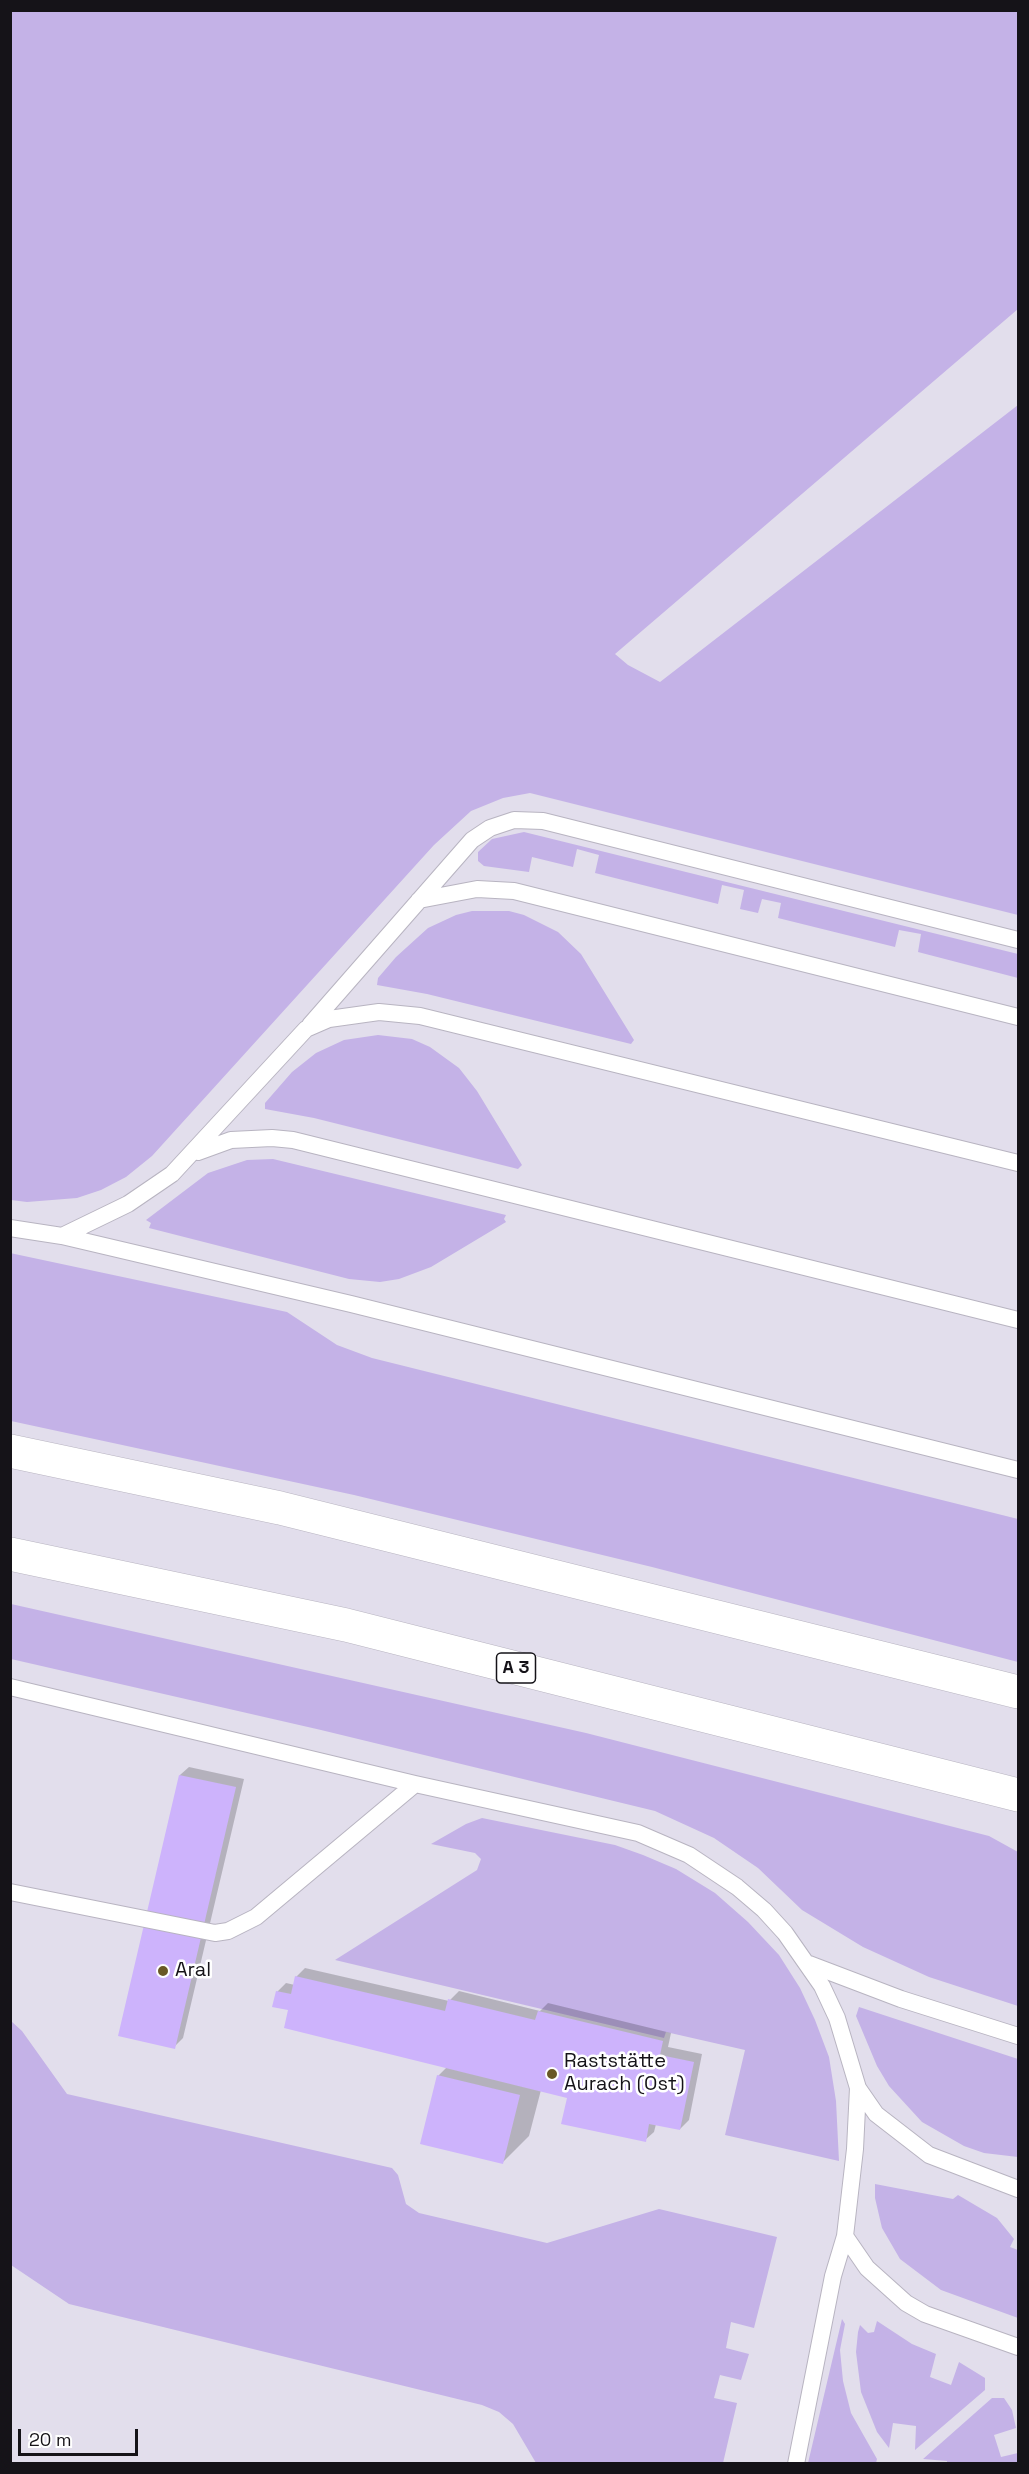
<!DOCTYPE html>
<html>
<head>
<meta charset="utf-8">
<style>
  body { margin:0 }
  #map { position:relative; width:1029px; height:2474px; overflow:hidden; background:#e2deec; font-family:"Space Grotesk",sans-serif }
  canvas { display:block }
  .frame { position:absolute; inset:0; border:12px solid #151318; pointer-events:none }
  .scale { position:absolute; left:18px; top:2429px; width:120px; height:27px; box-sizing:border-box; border:3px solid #151318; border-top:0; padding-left:8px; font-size:18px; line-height:21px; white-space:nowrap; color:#151318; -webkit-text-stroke:4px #fff; paint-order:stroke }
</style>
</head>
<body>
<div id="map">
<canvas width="1029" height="2474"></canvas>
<div class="frame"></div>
<div class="scale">20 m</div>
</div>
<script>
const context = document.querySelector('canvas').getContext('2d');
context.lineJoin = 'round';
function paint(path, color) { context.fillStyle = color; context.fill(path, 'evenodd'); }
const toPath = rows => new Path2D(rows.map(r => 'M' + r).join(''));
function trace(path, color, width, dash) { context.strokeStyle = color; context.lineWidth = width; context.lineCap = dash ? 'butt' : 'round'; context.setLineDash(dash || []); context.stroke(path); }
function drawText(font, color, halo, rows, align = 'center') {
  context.font = font + ' "Space Grotesk",sans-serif'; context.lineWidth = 5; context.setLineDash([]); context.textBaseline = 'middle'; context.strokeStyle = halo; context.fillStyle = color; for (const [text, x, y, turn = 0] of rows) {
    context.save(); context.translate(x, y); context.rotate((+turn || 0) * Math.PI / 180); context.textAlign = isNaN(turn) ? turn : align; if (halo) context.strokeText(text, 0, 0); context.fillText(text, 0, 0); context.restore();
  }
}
paint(toPath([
  [11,10,1018,11,1018,309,615,654,628,665,660,682,1018,405,1018,915,530,793,503,798,471,811,434,845,152,1156,126,1177,101,1190,77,1198,27,1202,11,1200],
  [524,832,1018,954,1018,978,918,952,921,934,899,930,895,947,778,918,781,903,762,899,758,913,740,909,744,890,722,885,718,904,595,873,599,855,577,849,573,867,532,857,529,872,484,866,478,861,478,852,492,839],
  [472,911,509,911,524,915,558,932,581,954,634,1040,631,1044,427,994,377,985,378,978,396,957,428,928,456,915],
  [378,1035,412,1039,430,1047,459,1068,477,1091,522,1165,518,1169,314,1118,265,1109,265,1103,292,1072,316,1053,344,1040],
  [273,1159,506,1215,504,1219,506,1222,431,1267,399,1279,380,1282,349,1279,149,1228,151,1223,146,1220,208,1173,247,1160],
  [10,1253,287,1312,337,1345,372,1358,1018,1519,1018,1662,652,1567,354,1495,11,1421],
  [11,1604,586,1733,989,1836,1018,1852,1018,2006,929,1977,863,1947,802,1910,758,1868,714,1838,655,1811,321,1730,11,1659],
  [482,1818,615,1845,643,1855,676,1869,715,1893,748,1922,779,1955,800,1988,815,2020,829,2057,836,2101,839,2161,725,2135,745,2050,666,2032,664,2038,335,1960,477,1870,481,1859,475,1853,431,1844,466,1824],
  [859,2007,1018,2059,1018,2157,984,2153,964,2146,922,2122,889,2086,877,2066,856,2016],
  [11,2021,22,2031,67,2094,392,2168,398,2175,406,2204,419,2213,547,2243,659,2209,777,2237,754,2328,731,2322,726,2348,749,2354,741,2380,720,2375,714,2398,737,2403,723,2463,536,2463,513,2424,499,2412,482,2405,69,2304,11,2265],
  [875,2184,953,2199,958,2195,997,2218,1014,2239,1010,2247,1018,2250,1018,2318,941,2290,900,2259,882,2228,875,2198],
  [842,2319,845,2324,840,2350,843,2381,851,2413,877,2459,876,2463,808,2463],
  [877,2321,912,2344,936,2354,930,2377,951,2385,959,2362,985,2378,985,2390,915,2450,916,2426,893,2423,889,2448,877,2432,861,2392,856,2352,858,2332,860,2325,868,2333,874,2332],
  [992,2398,1004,2398,1012,2410,1016,2428,994,2435,1001,2457,1018,2453,1018,2463,947,2463,947,2461,923,2459]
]), '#c4b2e7');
paint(toPath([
  [189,1767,244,1779,183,2038,174,2047,180,1775],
  [305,1968,449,2001,459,1991,540,2011,548,2003,671,2033,668,2047,702,2054,689,2120,680,2129,656,2124,654,2132,645,2140,568,2096,541,2090,529,2136,503,2162,438,2076,447,2067,290,2009,277,1992,286,1983,295,1985,296,1977]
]), '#0003');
paint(toPath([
  [179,1775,236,1787,175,2049,118,2036],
  [295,1976,445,2011,448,1999,535,2020,538,2011,663,2041,660,2055,694,2062,680,2130,649,2124,646,2142,561,2124,567,2098,284,2028,288,2010,272,2007,276,1991,291,1994],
  [437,2075,520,2095,503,2164,420,2144]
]), '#cdb3fc');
const service = toPath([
  [419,900,477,889,514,891,1018,1017],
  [310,1025,472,840,490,828,514,820,543,821,1018,940],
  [198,1152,231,1140,272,1138,293,1140,1018,1320],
  [10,1228,62,1236,351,1304,1018,1470],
  [62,1236,128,1204,172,1174,306,1029,329,1019,379,1012,420,1016,1018,1163],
  [10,1687,415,1784,638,1833,689,1855,737,1887,764,1910,785,1933,822,1986,837,2018,858,2088,855,2149,845,2236,833,2276,796,2464],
  [10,1892,215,1933,228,1931,256,1917,415,1784],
  [809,1964,901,1999,1018,2036],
  [858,2088,876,2114,929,2155,1018,2189],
  [845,2236,867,2268,906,2303,925,2314,1018,2347]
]);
const motorway = toPath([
  [10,1451,280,1508,1018,1692],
  [10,1554,346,1625,1018,1795]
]);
trace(service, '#b8b4c1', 18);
trace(motorway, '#b8b4c1', 34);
trace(service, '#fff', 16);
trace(motorway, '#fff', 33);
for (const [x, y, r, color] of [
  [163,1971,6,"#695826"],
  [552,2074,6,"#695826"]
]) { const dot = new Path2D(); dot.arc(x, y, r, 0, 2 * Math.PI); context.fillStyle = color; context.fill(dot); trace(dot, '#fff', 2); }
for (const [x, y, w] of [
  [516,1668,39]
]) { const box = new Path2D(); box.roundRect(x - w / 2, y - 15, w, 30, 4.5); context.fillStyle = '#fff'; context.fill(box); trace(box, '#151318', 1.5); }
drawText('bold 18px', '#151318', null, [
  ["A 3",516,1668]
]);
drawText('20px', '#151318', '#fff', [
  ["Aral",175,1971],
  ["Raststätte",564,2062],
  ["Aurach (Ost)",564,2085]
], 'left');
</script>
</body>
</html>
